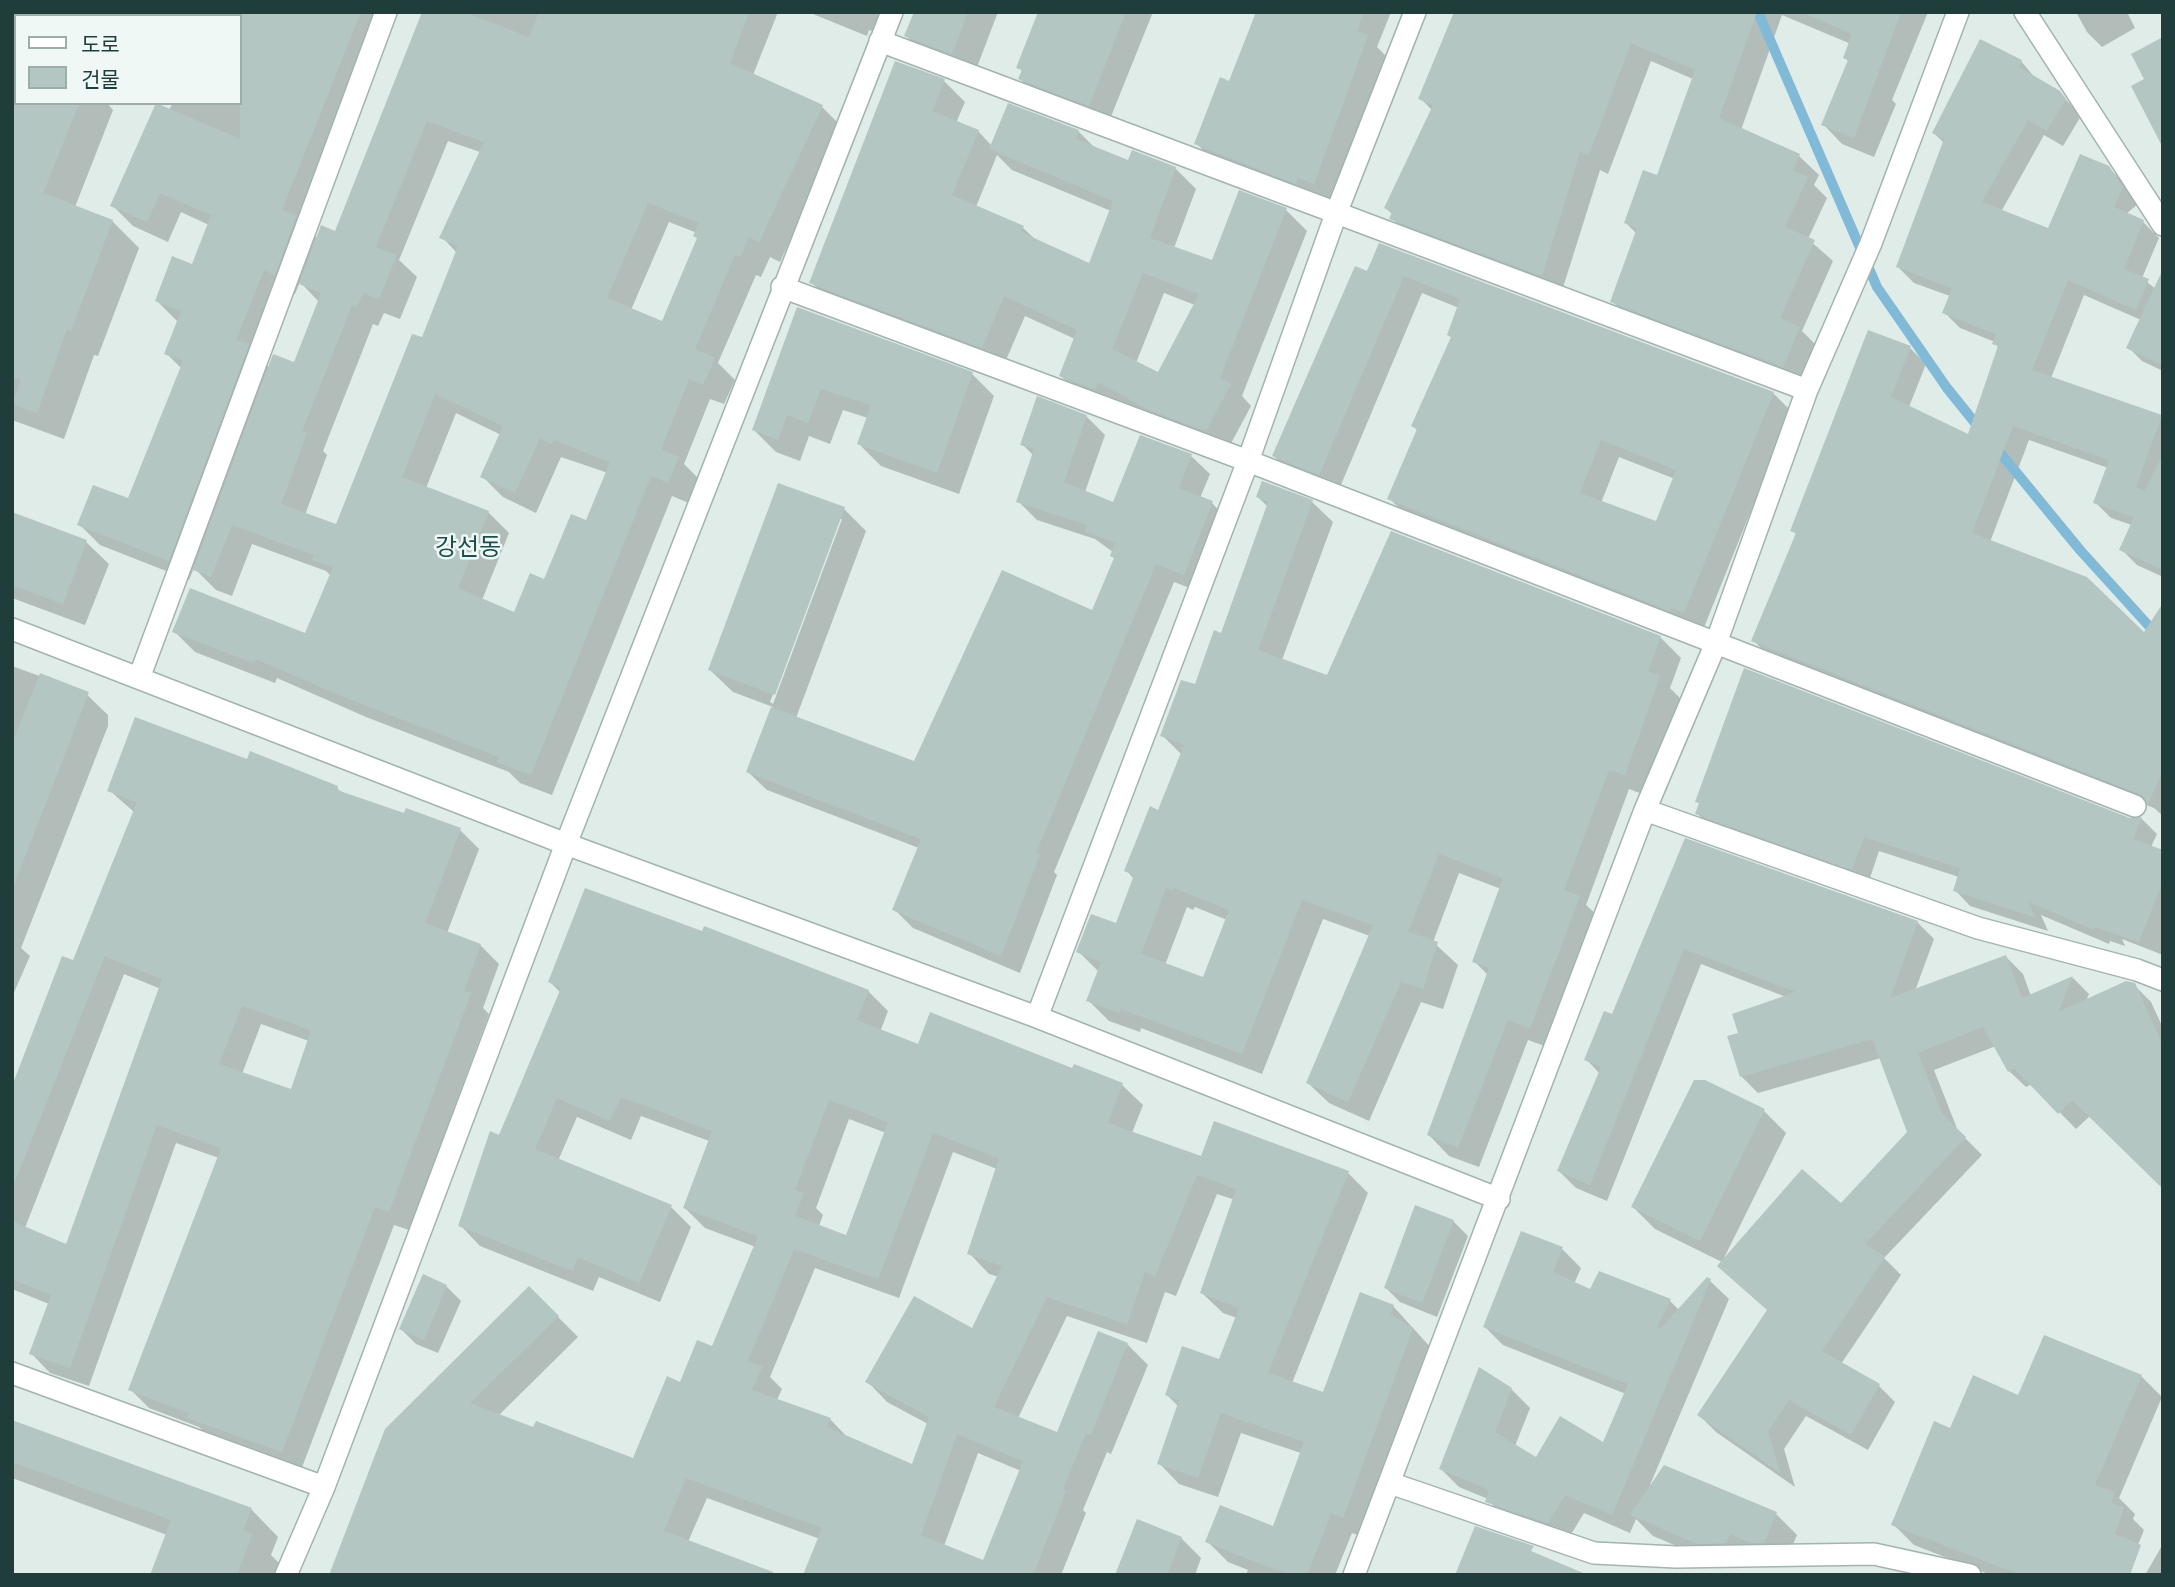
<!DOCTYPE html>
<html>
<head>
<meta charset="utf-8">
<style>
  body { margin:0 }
  #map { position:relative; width:2175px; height:1587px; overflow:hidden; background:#dfece8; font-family:Inter,"Noto Sans KR",sans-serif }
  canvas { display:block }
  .frame { position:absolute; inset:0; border:14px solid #1f3d3a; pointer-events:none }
  .legend { position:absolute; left:14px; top:14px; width:228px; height:91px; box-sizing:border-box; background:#eff8f5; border:2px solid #9cadaa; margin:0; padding:9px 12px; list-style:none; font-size:21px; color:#1f3d3a }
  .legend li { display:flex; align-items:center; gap:14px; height:35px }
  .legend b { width:35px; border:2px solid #9cadaa }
</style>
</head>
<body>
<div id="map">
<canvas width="2175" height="1587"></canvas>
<div class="frame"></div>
<ul class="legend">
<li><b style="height:9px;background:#fff"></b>도로</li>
<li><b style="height:19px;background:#b4c6c2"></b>건물</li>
</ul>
</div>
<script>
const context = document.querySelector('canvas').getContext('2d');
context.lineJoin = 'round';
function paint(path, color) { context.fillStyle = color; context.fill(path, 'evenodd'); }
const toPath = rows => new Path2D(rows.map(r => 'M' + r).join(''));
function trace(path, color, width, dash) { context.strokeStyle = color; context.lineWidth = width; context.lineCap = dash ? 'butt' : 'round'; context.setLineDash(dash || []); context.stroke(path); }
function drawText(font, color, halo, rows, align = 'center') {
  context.font = font + ' Inter,"Noto Sans KR",sans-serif'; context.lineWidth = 5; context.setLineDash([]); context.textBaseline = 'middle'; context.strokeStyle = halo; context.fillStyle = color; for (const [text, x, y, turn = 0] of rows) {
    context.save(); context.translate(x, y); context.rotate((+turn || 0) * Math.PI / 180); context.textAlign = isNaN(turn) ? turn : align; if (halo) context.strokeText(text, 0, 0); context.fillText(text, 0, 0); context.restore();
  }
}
paint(toPath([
  [90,12,152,12,151,16,99,16],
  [208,12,390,12,304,226,318,239,336,233,424,12,778,12,753,75,822,107,842,127,780,262,770,257,761,277,756,275,718,363,735,380,724,404,710,399,684,464,699,479,689,503,672,496,552,795,520,783,509,772,366,717,277,678,275,683,195,652,174,631,306,635,331,576,326,571,252,544,232,596,216,590,194,568,189,580,100,545,79,524,129,500,182,369,166,353,178,322,157,301,193,266,209,225,181,212,168,242,133,226,112,205,173,103,240,103,240,16,207,16],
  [448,141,480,152,442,237,457,253,423,340,337,526,305,515,327,455,323,451,373,324,378,326,384,313,400,319,417,277,399,260],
  [669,222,697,233,699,239,662,324,631,310],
  [300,282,319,302,295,364,270,368,258,357,284,290,295,294],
  [456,413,501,435,482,476,503,497,536,513,561,457,608,473,587,523,545,581,514,614,482,600,509,533,488,512,426,488],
  [808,12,896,12,885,36,869,30,867,36],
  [915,12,998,12,974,75,928,58,906,36],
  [1040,12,1153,12,1108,124,1040,98,1020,79,1023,72,1018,67],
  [1258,12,1391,12,1377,47,1386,56,1333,202,1216,163,1196,143,1230,83],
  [1456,12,1928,12,1892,100,1896,104,1874,157,1842,144,1823,124,1849,62,1845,58,1851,44,1782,15,1741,130,1799,156,1819,175,1814,185,1827,198,1808,239,1833,261,1802,331,1819,348,1803,385,1632,321,1612,301,1637,234,1626,223,1658,177,1693,79,1651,61,1608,174,1600,170,1561,294,1411,238,1392,218,1393,215,1386,208,1432,110,1420,98],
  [2076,12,2127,12,2135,28,2102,47,2087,32],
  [2021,61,2036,79,2059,92,2081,116,2063,146,2044,135,2001,212,2049,230,2108,167,2125,184,2138,204,2126,214,2143,222,2159,238,2142,278,2163,295,2163,371,2142,361,2129,348,2141,320,2084,295,2051,378,2163,417,2163,577,2137,565,2121,549,2132,525,2111,518,2095,502,2108,468,2029,440,1990,542,2144,635,2163,607,2163,816,2154,808,1769,656,1753,640,1797,535,1792,530,1910,348,1926,364,1909,407,1969,436,1999,349,1995,342,1960,328,1944,312,1950,296,1914,283,1898,267,1944,143,1934,133],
  [944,81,965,102,956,123,978,131,992,146,1078,131,1096,149,1129,163,1175,168,1196,189,1174,248,1213,262,1286,210,1307,231,1242,396,1251,406,1227,451,1172,431,1119,401,1116,410,1081,397,1061,376,1075,339,1025,316,1003,367,832,303,811,282],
  [997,155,1012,170,1111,211,1090,266,1036,240,1023,228,976,207],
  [1164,293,1195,305,1158,374,1136,363],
  [16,103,107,103,113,110,75,207,112,221,139,248,98,356,94,355,64,439,12,420,12,113],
  [1380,245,1773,393,1791,411,1703,630,1407,516,1389,498,1418,431,1413,426,1452,338,1449,335,1459,308,1422,293,1338,492,1292,474,1274,456],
  [1619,457,1675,479,1657,523,1601,503],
  [798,309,972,374,994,396,959,494,881,466,859,444,868,418,843,410,830,444,809,436,800,461,776,452,754,430],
  [1086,416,1105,435,1085,492,1114,504,1191,456,1210,474,1200,498,1212,503,1230,522,1203,593,1174,582,1054,872,1057,875,1020,973,913,928,894,909,919,848,767,790,748,772,773,707,733,692,710,670,844,509,866,531,796,718,915,763,1093,613,1116,560,1113,552,1095,539,1037,520,1018,501,1034,456,1022,444],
  [839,519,842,519,773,704,770,702],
  [1258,497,1312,502,1333,522,1282,660,1328,677,1660,637,1681,658,1670,688,1680,698,1645,795,1629,789,1586,905,1600,918,1550,1048,1528,1040,1479,1167,1449,1156,1429,1135,1488,975,1474,961,1501,889,1459,873,1433,942,1458,965,1443,1009,1421,1002,1369,1121,1329,1103,1308,1083,1370,936,1323,919,1262,1074,1141,1028,1140,1032,1109,1021,1088,1000,1099,972,1079,952,1117,925,1134,879,1126,870,1159,812,1182,755,1162,735,1196,686,1222,635,1268,507],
  [1187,907,1193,910,1195,907,1227,920,1204,979,1165,965],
  [12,514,86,542,109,564,85,625,12,598],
  [12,666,84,692,108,715,108,726,21,948,30,956,12,997],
  [248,761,337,788,343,794,406,815,460,830,479,849,447,933,480,945,499,964,483,1008,489,1014,409,1230,394,1225,301,1470,208,1436,199,1427,149,1408,130,1389,219,1158,176,1143,89,1386,50,1373,31,1353,49,1304,12,1289,12,1091,74,962,134,812,109,790],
  [124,974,161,989,67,1246,25,1228],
  [261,1024,309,1041,292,1091,242,1074],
  [1697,802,2142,819,2157,834,2151,847,2163,851,2163,955,2122,939,2125,946,2110,941,2109,944,2041,915,2048,931,1970,906,1955,890,1959,877,1879,851,1868,884,1712,829,1697,813,1700,804],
  [1685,840,1917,922,1934,939,1915,991,2006,957,2023,974,2031,996,2073,978,2089,994,2086,1001,2134,985,2151,1002,2163,1028,2163,1103,2090,1116,2076,1129,2032,1084,2026,1087,2009,1071,1996,1046,1934,1070,1958,1131,1982,1155,1884,1258,1901,1275,1841,1364,1878,1385,1895,1402,1868,1450,1806,1416,1784,1449,1795,1487,1716,1432,1699,1415,1769,1311,1722,1262,1655,1229,1633,1207,1764,1111,1786,1133,1724,1258,1841,1206,1909,1133,1881,1058,1758,1093,1741,1076,1740,1034,1786,997,1701,964,1607,1201,1576,1188,1559,1171,1600,1074,1586,1059,1613,1016],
  [550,982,868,991,888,1011,880,1032,919,1047,1073,1071,1075,1067,1122,1085,1143,1105,1132,1133,1202,1158,1348,1173,1368,1193,1292,1383,1324,1394,1393,1306,1433,1350,1363,1537,1352,1533,1335,1575,1246,1575,1248,1570,1228,1562,1207,1541,1274,1528,1301,1453,1241,1433,1218,1497,1179,1484,1159,1463,1179,1407,1167,1395,1220,1361,1237,1318,1223,1313,1202,1293,1235,1200,1217,1194,1176,1296,1165,1292,1147,1343,1067,1316,1018,1418,1058,1434,1127,1344,1148,1365,1111,1454,1107,1452,1083,1510,1086,1513,1061,1575,805,1575,820,1539,707,1498,688,1542,776,1575,331,1575,529,1288,578,1337,498,1416,634,1461,681,1384,713,1348,756,1247,705,1228,685,1208,709,1141,641,1116,631,1140,577,1117,558,1161,671,1207,691,1227,660,1302,599,1277,593,1291,480,1246,460,1225,561,993],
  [849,1119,886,1133,847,1237,819,1226,823,1215,816,1208],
  [953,1152,997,1169,969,1253,989,1274,999,1277,973,1331,867,1381,887,1402,928,1424,913,1466,849,1439,830,1419,777,1400,782,1389,770,1377,815,1268,899,1298],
  [978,1453,1021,1471,984,1562,944,1546],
  [1453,1221,1468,1236,1437,1317,1400,1302,1386,1288],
  [1562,1249,1581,1268,1574,1284,1591,1292,1670,1301,1679,1310,1710,1281,1729,1299,1650,1485,1776,1514,1797,1535,1785,1563,1720,1564,1653,1536,1636,1519,1630,1533,1584,1513,1567,1541,1505,1520,1488,1499,1459,1487,1441,1469,1511,1389,1530,1408,1515,1446,1537,1459,1604,1445,1626,1394,1503,1345,1485,1327],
  [446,1286,461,1301,438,1353,416,1344,401,1329],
  [2141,1376,2162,1397,2119,1498,2135,1514,2133,1519,2144,1530,2126,1575,1991,1575,1914,1545,1893,1524,2019,1398],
  [12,1423,251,1509,278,1537,271,1555,279,1563,274,1575,152,1575,167,1535,12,1478],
  [1181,1538,1201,1558,1195,1575,1117,1575],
  [2163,1544,2163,1575,2145,1575]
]), '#0003');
trace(toPath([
  [1758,12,1877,287,1947,388,1980,429],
  [1993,444,2080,550,2158,636]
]), '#81bad6', 10);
paint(toPath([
  [240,12,361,12,282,210,296,216,275,275,264,270,236,340,249,344,169,561,77,525,93,485,128,498,183,361,164,354,181,311,155,301,172,256,192,264,211,215,160,193,147,222,110,206,156,103,240,139],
  [422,12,464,12,529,37,539,12,749,12,730,63,823,105,759,242,749,237,740,257,735,255,695,349,715,358,703,385,689,379,661,450,679,457,668,483,651,476,531,775,497,762,499,757,344,697,256,659,254,663,172,632,190,588,305,633,333,567,312,560,314,555,232,525,211,577,193,570,273,354,294,362,321,293,299,284,321,225,335,231],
  [427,121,484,142,439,238,458,246,422,337,412,334,336,524,281,504,307,433,302,431,352,305,357,307,363,293,379,299,397,255,376,247],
  [648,203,699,223,693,236,697,238,662,321,607,298],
  [435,394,503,426,480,477,515,493,540,438,552,444,554,440,610,462,586,520,571,514,544,579,530,573,514,612,458,588,489,511,402,477],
  [914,12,968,12,952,54,904,36],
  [1038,12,1126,12,1089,106,1018,79,1022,70,1016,68],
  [1256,12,1364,12,1357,31,1368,35,1314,184,1298,178,1296,184,1194,144,1220,77,1229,81],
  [1454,12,1757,12,1719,118,1800,154,1793,170,1808,177,1785,227,1815,240,1780,318,1800,327,1783,367,1610,302,1637,228,1624,223,1643,170,1657,175,1695,70,1631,43,1589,155,1580,152,1542,276,1389,219,1392,212,1384,208,1433,105,1418,99],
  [1801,12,1901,12,1854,138,1821,125,1848,60,1843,58,1852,34],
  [2163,37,2163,148,2131,86,2144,79,2131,54],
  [1980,39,2022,60,2019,67,2060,91,2066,99,2047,131,2028,120,1982,202,2048,228,2080,154,2109,166,2123,187,2114,207,2144,220,2124,269,2149,279,2136,310,2068,280,2032,370,2162,415,2136,487,2145,491,2163,453,2163,570,2119,550,2134,517,2093,503,2109,460,2013,426,1972,533,2087,577,2144,632,2163,603,2163,770,2148,804,2140,794,1751,641,1796,533,1790,531,1868,330,1911,346,1891,397,1968,434,1998,346,1992,344,1996,334,1942,313,1952,288,1896,267,1944,139,1932,133],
  [895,61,945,79,932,111,979,130,952,195,1024,226,1021,232,1089,263,1113,201,989,149,1008,103,1079,130,1076,139,1128,160,1132,150,1176,167,1150,238,1212,260,1239,190,1287,208,1220,378,1231,384,1206,431,1149,410,1098,382,1095,390,1059,376,1077,330,1004,296,982,348,809,283],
  [1143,273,1199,294,1158,372,1112,349],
  [12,103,79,103,43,193,113,220,71,331,67,329,37,413,12,404,21,379,12,377],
  [1379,243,1774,392,1684,613,1671,607,1670,611,1387,499,1417,429,1411,426,1451,337,1447,335,1460,299,1404,276,1319,475,1272,456,1355,266,1367,271],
  [1601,440,1676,470,1656,521,1580,493],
  [2163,269,2163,365,2126,348],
  [797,307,973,372,937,473,857,444,871,405,821,389,808,423,787,415,778,440,752,430],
  [1037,396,1087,415,1064,482,1113,502,1140,435,1192,454,1179,488,1213,501,1184,575,1156,564,1036,853,1040,855,1001,956,892,910,921,839,746,772,771,707,914,761,1002,570,1092,610,1114,558,1110,556,1115,543,1085,531,1087,525,1016,502,1034,449,1020,445],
  [1262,481,1313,500,1258,650,1327,675,1391,531,1661,636,1648,671,1660,676,1625,775,1609,770,1564,890,1580,896,1530,1028,1508,1020,1458,1148,1427,1135,1489,968,1472,962,1503,878,1439,854,1408,932,1438,942,1423,989,1401,982,1348,1102,1306,1083,1373,925,1302,900,1242,1054,1121,1009,1119,1013,1086,1001,1101,962,1076,952,1091,914,1116,923,1134,875,1124,871,1150,806,1158,810,1184,745,1160,736,1181,680,1195,684,1214,630,1221,633,1268,502,1256,497],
  [1166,888,1173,891,1174,888,1229,910,1203,977,1141,954],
  [778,483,845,507,775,695,708,670],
  [12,512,87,540,63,604,12,585],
  [1744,668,2130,818,2142,817,2133,839,2163,850,2163,881,2139,942,2095,927,2093,929,2028,902,2035,917,1953,891,1960,868,1864,837,1852,870,1695,814,1699,803,1695,802],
  [40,673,89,692,14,885,12,744],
  [135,717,247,759,250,751,338,786,337,790,404,813,406,808,461,828,425,923,481,944,464,991,471,993,389,1212,375,1207,282,1452,187,1418,189,1413,128,1390,221,1148,157,1125,70,1368,29,1354,51,1295,12,1279,12,1221,66,1244,162,979,105,956,12,1189,12,1086,62,956,73,960,137,802,107,791],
  [242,1006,311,1030,291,1089,219,1064],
  [1685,838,1918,921,1890,998,2006,955,2022,998,2073,976,2058,1012,2126,981,2135,983,2163,1046,2163,1189,2072,1100,2058,1114,2014,1068,2008,1072,1983,1027,1918,1053,1942,1114,1966,1137,1865,1244,1885,1257,1822,1351,1880,1384,1851,1435,1789,1400,1768,1431,1780,1473,1697,1415,1767,1310,1717,1266,1802,1169,1841,1203,1907,1132,1872,1039,1740,1077,1727,1036,1738,1033,1732,1014,1796,992,1684,949,1590,1185,1557,1171,1601,1067,1584,1060,1604,1011,1612,1014],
  [585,888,702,931,704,926,869,990,857,1020,918,1044,930,1012,1072,1068,1074,1064,1123,1083,1108,1123,1201,1156,1214,1121,1349,1171,1268,1373,1323,1392,1360,1292,1394,1305,1390,1314,1413,1328,1343,1518,1331,1514,1307,1575,1290,1575,1205,1542,1220,1505,1273,1526,1304,1442,1221,1413,1198,1478,1157,1464,1179,1400,1165,1395,1182,1346,1219,1359,1239,1308,1200,1293,1236,1189,1197,1175,1155,1276,1145,1272,1127,1324,1047,1297,994,1407,1057,1432,1098,1331,1128,1343,1091,1435,1086,1433,1063,1489,1066,1491,1033,1575,803,1575,822,1528,686,1478,664,1531,773,1572,773,1575,329,1575,385,1429,529,1286,559,1316,470,1403,533,1427,536,1421,633,1458,667,1376,680,1382,697,1340,712,1346,758,1236,683,1208,712,1131,621,1097,610,1121,557,1098,535,1149,672,1205,639,1283,578,1257,573,1271,458,1226,490,1131,499,1135,561,988,548,982],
  [829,1100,888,1122,846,1235,795,1216,804,1193,795,1190],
  [933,1133,999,1158,967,1254,1002,1266,972,1328,914,1296,865,1382,929,1417,912,1464,827,1427,831,1418,752,1390,762,1367,748,1361,794,1249,878,1279],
  [957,1434,1023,1461,983,1560,921,1535],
  [1694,1080,1705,1080,1765,1109,1700,1241,1631,1207],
  [1415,1205,1454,1220,1422,1303,1384,1288],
  [1521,1231,1563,1247,1553,1272,1590,1289,1599,1271,1671,1299,1657,1327,1660,1329,1707,1277,1711,1279,1612,1515,1565,1495,1548,1523,1485,1502,1489,1490,1439,1469,1479,1367,1512,1388,1495,1432,1536,1457,1560,1416,1603,1442,1628,1384,1483,1327],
  [423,1274,447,1285,424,1340,399,1329],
  [2044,1335,2142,1375,2095,1485,2115,1492,2111,1503,2124,1507,2115,1534,2141,1545,2130,1575,2021,1575,1891,1525,1934,1421,1950,1428,1973,1375,2018,1395],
  [12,1420,252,1508,243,1530,252,1534,237,1575,150,1575,171,1520,12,1462],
  [1664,1465,1777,1512,1764,1543,1751,1543,1730,1534,1726,1543,1698,1544,1630,1515],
  [1137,1519,1182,1537,1167,1575,1115,1575],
  [1475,1526,1534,1546,1531,1551,1588,1575,1455,1575]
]), '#b4c6c2');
const street = toPath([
  [2025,12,2163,225],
  [880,41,1807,390],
  [782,287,1248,461,2135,806],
  [12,629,566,844,1037,1017,1499,1199],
  [139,678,386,12],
  [1645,810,1978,928,2137,970,2163,980],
  [1037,1017,1248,461,1337,211,1415,12],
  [12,1373,324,1487],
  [1390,1483,1594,1553,1676,1557,1874,1554,1970,1575],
  [286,1575,324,1487,566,844,892,12],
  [1354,1575,1645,810,1716,643,1807,390,1871,243,1958,12]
]);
trace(street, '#a2b4b0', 24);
trace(street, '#fff', 21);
drawText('24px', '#19504c', '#eff8f5', [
  ["강선동",468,548]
]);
</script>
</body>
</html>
